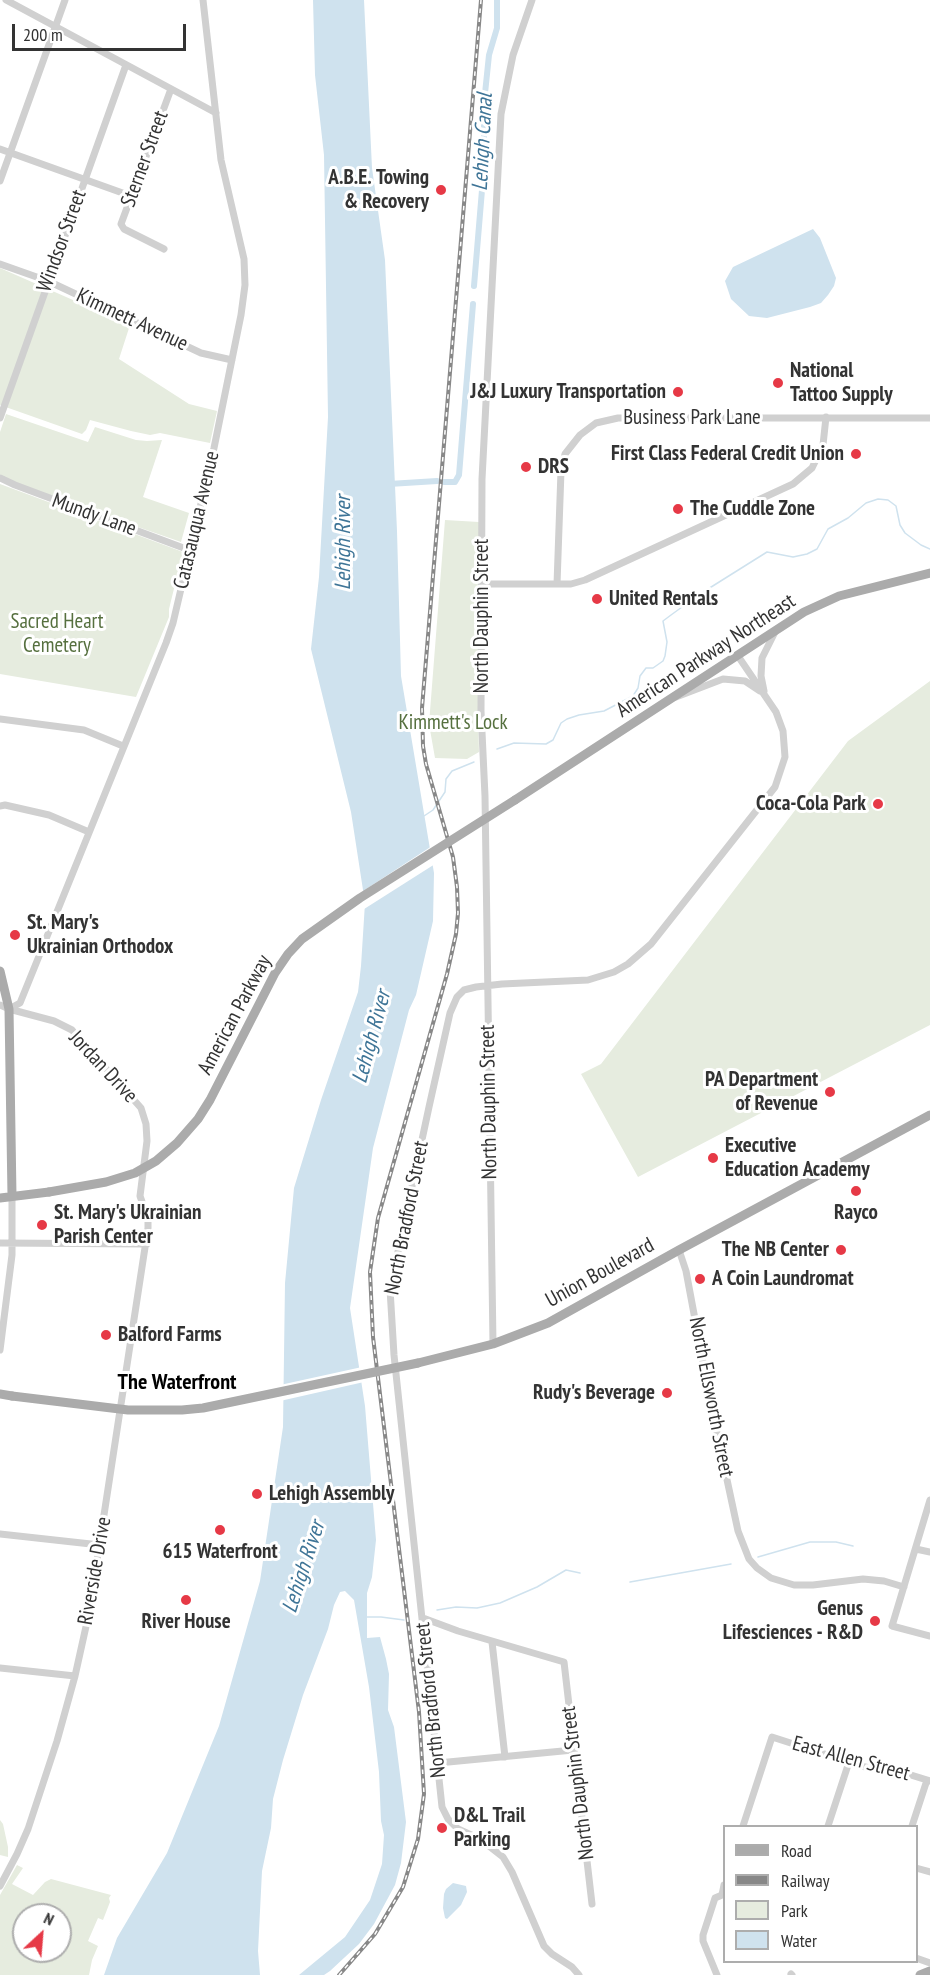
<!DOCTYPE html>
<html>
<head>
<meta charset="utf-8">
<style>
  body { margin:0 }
  #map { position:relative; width:930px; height:1975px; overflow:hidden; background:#fff; font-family:"PT Sans Narrow",sans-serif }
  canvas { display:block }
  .legend { position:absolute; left:723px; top:1825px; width:195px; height:138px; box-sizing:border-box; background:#fff; border:2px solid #adadad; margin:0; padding:8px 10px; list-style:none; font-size:18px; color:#333 }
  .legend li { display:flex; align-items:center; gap:12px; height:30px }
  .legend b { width:30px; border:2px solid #adadad }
  .north { position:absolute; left:12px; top:1903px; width:60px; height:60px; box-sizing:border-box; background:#fff; border:2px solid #adadad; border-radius:50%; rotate:26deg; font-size:16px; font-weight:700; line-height:24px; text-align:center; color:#333 }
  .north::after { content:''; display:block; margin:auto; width:21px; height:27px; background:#e63946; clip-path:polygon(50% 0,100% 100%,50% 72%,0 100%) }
  .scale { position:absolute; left:12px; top:24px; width:174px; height:27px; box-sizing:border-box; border:3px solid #333; border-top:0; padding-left:8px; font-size:18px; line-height:21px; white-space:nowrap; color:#333; -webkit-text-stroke:4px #fff; paint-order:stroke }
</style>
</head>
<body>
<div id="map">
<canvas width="930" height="1975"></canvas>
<ul class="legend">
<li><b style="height:8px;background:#ababab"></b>Road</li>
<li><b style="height:8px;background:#888"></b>Railway</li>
<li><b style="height:16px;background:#e6ecdf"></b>Park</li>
<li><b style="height:16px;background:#cfe2ee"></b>Water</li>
</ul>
<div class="north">N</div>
<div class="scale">200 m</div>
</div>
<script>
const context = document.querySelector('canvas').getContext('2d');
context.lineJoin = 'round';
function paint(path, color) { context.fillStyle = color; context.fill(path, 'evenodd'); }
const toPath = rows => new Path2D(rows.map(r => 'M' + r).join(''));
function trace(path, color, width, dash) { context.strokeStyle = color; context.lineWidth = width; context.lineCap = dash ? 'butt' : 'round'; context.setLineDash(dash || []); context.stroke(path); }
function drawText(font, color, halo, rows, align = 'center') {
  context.font = font + ' "PT Sans Narrow",sans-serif'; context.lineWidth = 6; context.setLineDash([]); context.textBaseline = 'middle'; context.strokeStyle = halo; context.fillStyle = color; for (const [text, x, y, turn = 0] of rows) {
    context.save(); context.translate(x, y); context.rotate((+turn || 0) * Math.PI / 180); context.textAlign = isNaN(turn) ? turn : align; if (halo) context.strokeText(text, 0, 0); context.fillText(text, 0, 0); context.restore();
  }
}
paint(toPath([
  [0,268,130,325,119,359,189,404,217,411,210,443,160,433,150,435,131,431,90,420,86,430,82,434,0,405],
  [6,414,88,442,95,427,136,440,147,441,162,440,143,497,189,513,181,542,32,490,0,475,0,432],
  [0,484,183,552,169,609,169,617,136,697,0,674],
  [445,520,479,522,478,716,479,752,467,759,435,758,429,724],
  [930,681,930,1025,638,1177,581,1074,601,1064,848,741],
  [0,1820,3,1824,8,1847,8,1857,0,1855],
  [17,1865,23,1868,12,1884,33,1895,45,1882,51,1879,111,1895,109,1898,110,1902,103,1920,98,1918,88,1941,98,1946,92,1960,89,1975,0,1975,0,1895],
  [24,1915,60,1915,60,1951,24,1951]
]), '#e6ecdf');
paint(toPath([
  [313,0,364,0,372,168,385,260,397,531,401,676,434,873,433,921,416,995,409,1010,373,1148,350,1308,365,1406,376,1540,372,1577,367,1593,367,1638,380,1637,386,1659,389,1674,388,1710,394,1727,406,1822,401,1863,395,1885,374,1924,359,1944,330,1971,324,1975,299,1975,345,1937,370,1900,382,1864,384,1835,381,1821,379,1772,369,1687,354,1600,345,1591,340,1592,334,1605,328,1629,303,1695,283,1760,273,1799,271,1828,262,1871,258,1951,260,1975,104,1975,117,1938,167,1853,219,1726,260,1581,283,1427,285,1283,294,1188,321,1100,358,992,361,966,365,903,351,812,311,649,319,577,328,417,324,155,315,75],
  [813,229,820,238,836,278,834,286,828,295,821,303,810,307,767,318,749,316,731,299,725,281,733,267],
  [453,1883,466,1886,467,1892,461,1905,447,1919,445,1918,443,1908,444,1894,446,1889]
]), '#cfe2ee');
paint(toPath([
  [432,846,435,864,361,911,360,893],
  [362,1367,364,1382,280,1401,280,1385]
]), '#fff');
trace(toPath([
  [497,749,514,743,546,744,553,740,561,723,567,719,579,715,604,711,633,696,638,688,640,676,646,668,653,668,663,661,665,656,667,642,663,621,671,615,700,594,767,552,793,557,807,554,817,549,828,529,848,518,866,503,878,499,888,500,896,506,900,525,905,533,921,545,930,549],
  [424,816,433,810,445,792,446,779,452,771,474,762],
  [758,1557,810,1542,836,1542,853,1546],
  [630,1582,731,1564],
  [437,1610,456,1607,477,1608,500,1603,537,1587,566,1570,580,1573],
  [366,1617,381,1617,404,1620]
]), '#cfe2ee', 1.5);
trace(toPath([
  [474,286,484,166,484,103,489,55,497,28,497,0],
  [444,482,455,482,459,475,473,304],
  [389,484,437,481]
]), '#cfe2ee', 6);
trace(toPath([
  [6,0,216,113],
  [0,149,131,196],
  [0,181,65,0],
  [164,249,124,229,121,224,171,89],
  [0,264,48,281,201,353,232,360],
  [0,418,126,65],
  [0,478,15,485,189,550],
  [482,584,571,584,585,580,793,484,812,468,823,445,826,417],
  [557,584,561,471,565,454,580,435,596,423,618,418,930,418],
  [764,691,761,676,762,658,775,632],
  [676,697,723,679,745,681,760,691],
  [0,719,84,730,123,746],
  [0,806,5,805,49,815,89,832],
  [0,1005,9,1009,54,1021,72,1030,141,1108,146,1124,147,1141,140,1196,148,1219,148,1228,98,1554,87,1622,75,1676,57,1741,28,1829,17,1854,0,1886],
  [9,1009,20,1003,166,643,173,623,214,448,241,315,245,285,244,259,221,160,203,0],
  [0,1243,147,1244],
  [679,1250,686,1271,711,1405,738,1531,749,1559,757,1568,771,1578,794,1585,813,1585,863,1579,884,1581,904,1587],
  [493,1344,485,796,481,711,482,479,501,114,513,55,532,0],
  [0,1350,12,1255,12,1196],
  [930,1500,892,1626,930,1636],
  [0,1534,100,1545],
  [916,1549,930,1552],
  [423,1618,458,1631,564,1662,592,1904],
  [492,1642,505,1757],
  [0,1668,75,1676],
  [438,1763,573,1750],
  [743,1826,772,1737,865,1767,898,1771,930,1781],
  [828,1826,849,1762],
  [912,1826,927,1780],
  [916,1868,930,1872],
  [916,1958,930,1963],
  [791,1974,792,1975],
  [579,1975,572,1967,552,1954,544,1946,512,1872,503,1857,480,1839,458,1829,448,1819,442,1807,394,1355,390,1289,429,1107,450,1013,457,997,464,990,476,987,502,984,588,980,614,972,628,964,651,944,775,787,785,757,783,731,776,712,738,656],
  [717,1975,703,1941,703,1935,715,1898,722,1895,724,1885]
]), '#d0d0d0', 7);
trace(toPath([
  [515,800,804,612,839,596,930,573],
  [0,971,9,1009,12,1196],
  [0,1198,49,1192],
  [418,1363,493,1344,548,1323,679,1250,930,1115],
  [0,1394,12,1396],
  [920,1975,930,1971]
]), '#ababab', 9);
const rail = toPath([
  [339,1975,375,1934,403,1887,418,1839,424,1794,419,1712,373,1337,370,1272,378,1218,447,974,456,934,458,913,457,887,453,857,426,764,423,746,422,708,481,0]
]);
trace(rail, '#888', 4);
trace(rail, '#fff', 1.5, [4.5]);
trace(toPath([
  [49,1192,106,1182,135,1173,156,1161,177,1143,198,1119,210,1100,275,973,288,954,302,939,360,898,515,800],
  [12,1396,128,1410,182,1410,203,1408,418,1363]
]), '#ababab', 9);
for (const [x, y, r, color] of [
  [441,190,6,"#e63946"],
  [778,383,6,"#e63946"],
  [678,392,6,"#e63946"],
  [856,454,6,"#e63946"],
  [526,467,6,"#e63946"],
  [678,509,6,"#e63946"],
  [597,599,6,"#e63946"],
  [878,804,6,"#e63946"],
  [15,935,6,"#e63946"],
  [830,1092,6,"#e63946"],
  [713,1158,6,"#e63946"],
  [856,1191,6,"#e63946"],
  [42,1225,6,"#e63946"],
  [841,1250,6,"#e63946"],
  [700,1279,6,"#e63946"],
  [106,1335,6,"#e63946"],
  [667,1393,6,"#e63946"],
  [257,1494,6,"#e63946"],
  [220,1530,6,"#e63946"],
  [186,1600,6,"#e63946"],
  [875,1621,6,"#e63946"],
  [442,1828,6,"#e63946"]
]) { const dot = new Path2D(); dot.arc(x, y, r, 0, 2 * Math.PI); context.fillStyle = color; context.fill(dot); trace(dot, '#fff', 2); }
drawText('21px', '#333', '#fff', [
  ["Sterner Street",145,159,-70],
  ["Windsor Street",62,241,-70],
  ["Kimmett Avenue",132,320,25],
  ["Business Park Lane",692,418],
  ["Mundy Lane",94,515,20],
  ["Catasauqua Avenue",197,520,-77],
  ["North Dauphin Street",482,616,-90],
  ["American Parkway Northeast",706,656,-33],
  ["American Parkway",235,1015,-62],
  ["Jordan Drive",103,1067,47],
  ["North Dauphin Street",489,1102,-91],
  ["North Bradford Street",407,1218,-79],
  ["Union Boulevard",600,1273,-29],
  ["North Ellsworth Street",711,1397,79],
  ["Riverside Drive",95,1571,-80],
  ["North Bradford Street",431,1700,-96],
  ["East Allen Street",851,1759,15],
  ["North Dauphin Street",578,1783,-97]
]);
drawText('bold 21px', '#333', '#fff', [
  ["A.B.E. Towing",429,178,"right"],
  ["& Recovery",429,202,"right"],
  ["National",790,371],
  ["Tattoo Supply",790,395],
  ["J&J Luxury Transportation",666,392,"right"],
  ["First Class Federal Credit Union",844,454,"right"],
  ["DRS",538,467],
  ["The Cuddle Zone",690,509],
  ["United Rentals",609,599],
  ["Coca-Cola Park",866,804,"right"],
  ["St. Mary's",27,923],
  ["Ukrainian Orthodox",27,947],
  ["PA Department",818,1080,"right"],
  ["of Revenue",818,1104,"right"],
  ["Executive",725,1146],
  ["Education Academy",725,1170],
  ["St. Mary's Ukrainian",54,1213],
  ["Parish Center",54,1237],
  ["Rayco",856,1213,"center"],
  ["The NB Center",829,1250,"right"],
  ["A Coin Laundromat",712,1279],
  ["Balford Farms",118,1335],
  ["Rudy's Beverage",655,1393,"right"],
  ["Lehigh Assembly",269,1494],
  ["615 Waterfront",220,1552,"center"],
  ["Genus",863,1609,"right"],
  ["Lifesciences - R&D",863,1633,"right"],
  ["River House",186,1622,"center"],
  ["D&L Trail",454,1816],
  ["Parking",454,1840]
], 'left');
drawText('21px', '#56703f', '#fff', [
  ["Sacred Heart",57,622],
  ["Cemetery",57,646],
  ["Kimmett's Lock",453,723]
]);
drawText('italic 22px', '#3f7597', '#fff', [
  ["Lehigh Canal",483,142,-87],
  ["Lehigh River",344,543,-90],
  ["Lehigh River",372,1037,-75],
  ["Lehigh River",304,1567,-72]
]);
drawText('bold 22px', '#000', '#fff', [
  ["The Waterfront",177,1383]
]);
</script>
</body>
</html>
